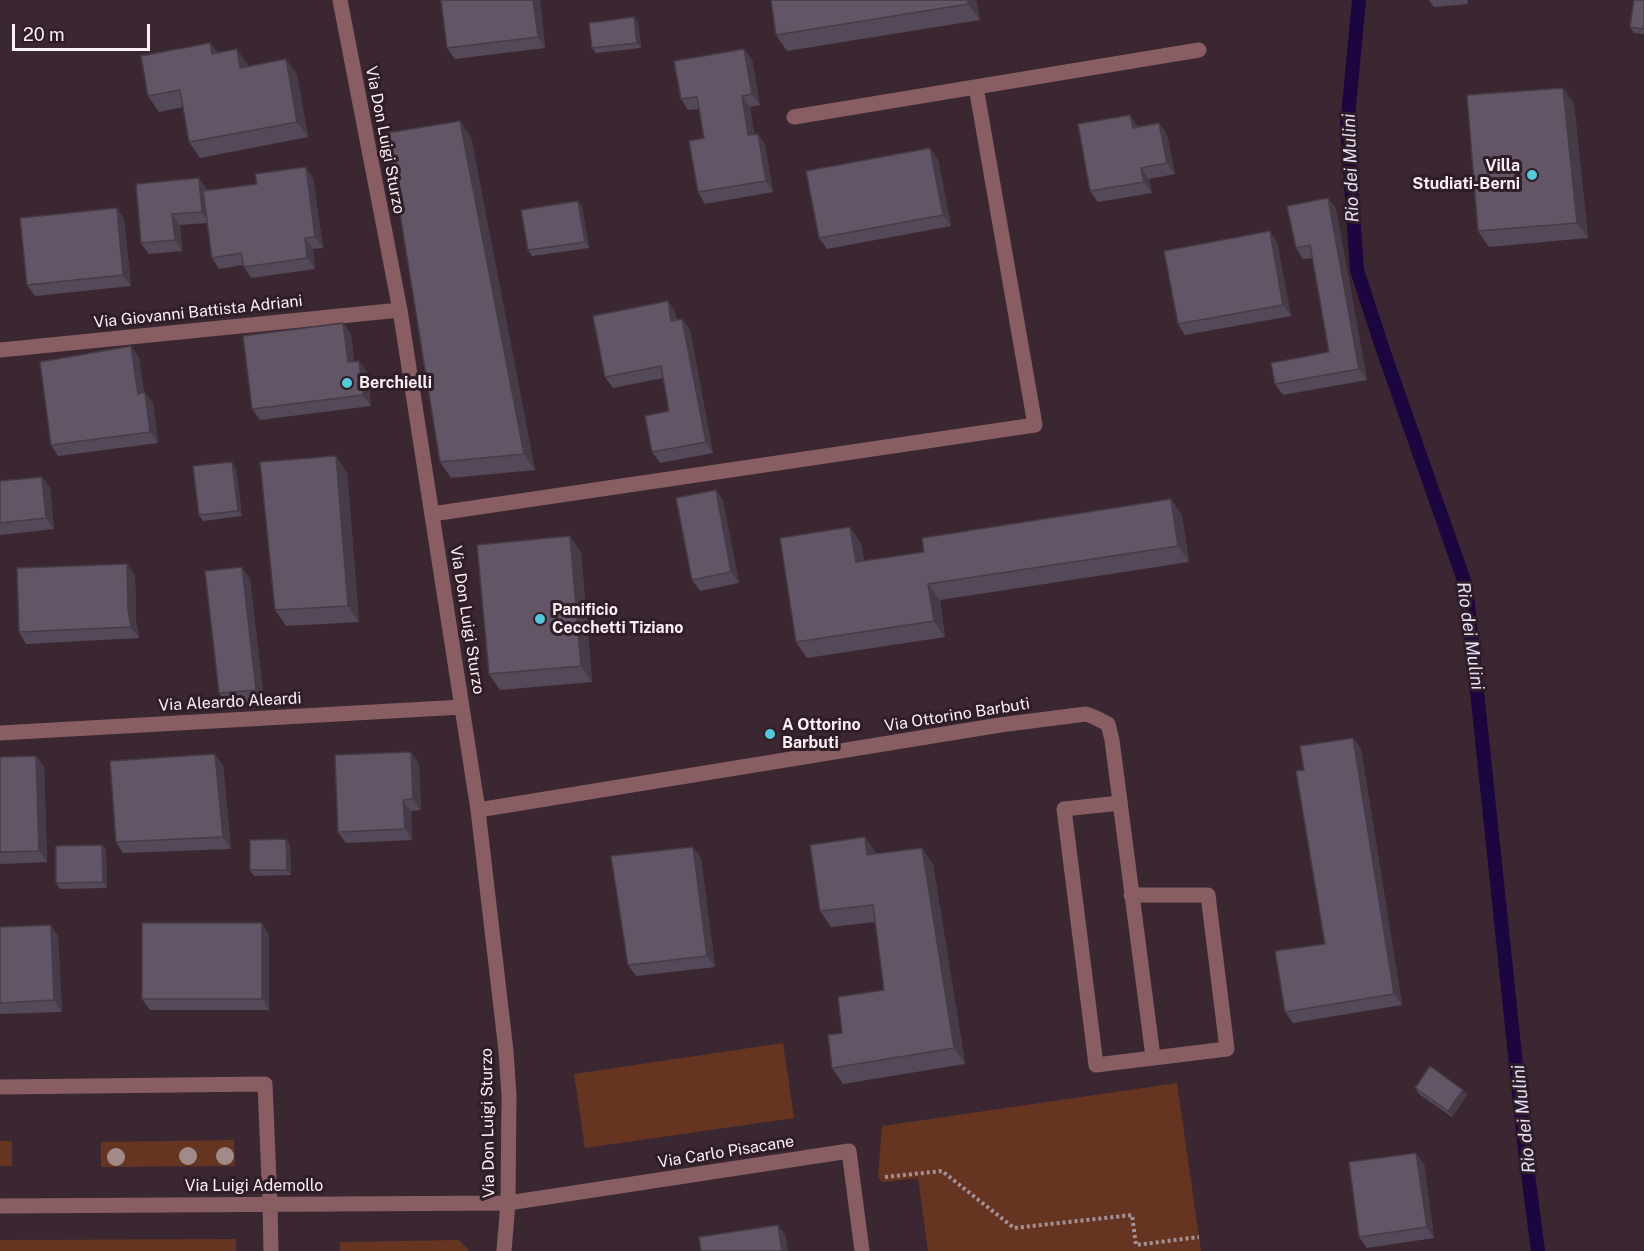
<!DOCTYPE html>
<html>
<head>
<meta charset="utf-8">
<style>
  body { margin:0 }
  #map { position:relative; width:1644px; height:1251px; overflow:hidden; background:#3a2731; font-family:"Public Sans",sans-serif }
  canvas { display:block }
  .scale { position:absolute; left:12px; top:24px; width:138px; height:27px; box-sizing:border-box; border:3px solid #fceff5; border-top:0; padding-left:8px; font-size:18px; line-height:21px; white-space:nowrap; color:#fceff5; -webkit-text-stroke:4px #2f1d27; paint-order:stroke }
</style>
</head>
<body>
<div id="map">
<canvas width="1644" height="1251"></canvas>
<div class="scale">20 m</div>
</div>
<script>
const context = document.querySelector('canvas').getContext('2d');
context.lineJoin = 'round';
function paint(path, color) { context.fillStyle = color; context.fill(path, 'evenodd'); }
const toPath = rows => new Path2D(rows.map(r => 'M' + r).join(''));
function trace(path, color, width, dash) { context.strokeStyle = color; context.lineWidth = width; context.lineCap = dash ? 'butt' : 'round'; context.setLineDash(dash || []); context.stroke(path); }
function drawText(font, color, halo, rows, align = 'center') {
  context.font = font + ' "Public Sans",sans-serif'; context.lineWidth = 6; context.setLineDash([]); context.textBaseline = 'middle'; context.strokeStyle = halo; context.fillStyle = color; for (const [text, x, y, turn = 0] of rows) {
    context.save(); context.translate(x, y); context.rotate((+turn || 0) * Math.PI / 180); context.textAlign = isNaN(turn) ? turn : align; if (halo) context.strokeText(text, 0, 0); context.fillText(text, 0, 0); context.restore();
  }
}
paint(toPath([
  [783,1043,794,1118,585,1148,574,1074],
  [1177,1083,1201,1251,928,1251,918,1178,883,1182,878,1178,882,1126],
  [234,1140,235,1166,101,1167,101,1142],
  [0,1141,12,1141,12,1166,0,1166],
  [236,1239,236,1251,0,1251,0,1240],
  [459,1240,468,1249,468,1251,340,1251,340,1242]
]), '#663522');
trace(toPath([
  [1359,0,1347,127,1357,270,1383,350,1466,586,1525,1151,1538,1251]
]), '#1b0640', 14);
trace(toPath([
  [885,1177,942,1171,1014,1228,1132,1215,1136,1245,1199,1237]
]), '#a19199', 4, [3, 3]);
trace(toPath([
  [794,117,1199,50],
  [432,514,1035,425,976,87],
  [1120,803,1064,809,1096,1065,1227,1049,1208,895,1131,895],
  [0,1087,265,1084,270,1204]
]), '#895e62', 15);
trace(toPath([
  [340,0,400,310,478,810,506,1051,509,1095,508,1203,504,1251],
  [0,350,400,310],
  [0,733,462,707],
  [478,810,1000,725,1086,714,1094,717,1108,724,1112,740,1153,1057],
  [270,1204,271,1251],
  [0,1206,508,1203,849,1151,862,1251]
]), '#895e62', 15);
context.fillStyle = '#a18b8a';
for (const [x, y] of [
  [188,1156],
  [225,1156],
  [116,1157]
]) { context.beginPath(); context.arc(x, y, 9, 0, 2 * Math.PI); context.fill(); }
paint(toPath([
  [540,0,545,48,455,59,447,48],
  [976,0,980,20,787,51,776,35],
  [1429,0,1467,0,1468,4,1434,7],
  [1644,0,1644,34,1634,33,1630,27],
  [634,17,638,23,641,48,596,53,592,48],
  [210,43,218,53,249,66,286,59,297,75,308,137,200,158,189,142,183,107,159,112,148,96],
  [744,49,752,60,760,105,750,107,754,134,758,134,765,145,773,192,705,204,698,192,704,138,699,109,688,110,681,99],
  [1563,88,1574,104,1588,238,1489,247,1478,231],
  [1159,123,1167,135,1175,174,1149,179,1152,193,1098,202,1090,191,1138,126,1138,127],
  [471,137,535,470,451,478,440,462],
  [938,159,951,226,827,249,819,238],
  [313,178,323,248,313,249,315,269,251,278,243,265,219,269,212,258,207,223,180,225,182,251,149,254,141,243,136,184,207,189,207,190],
  [1328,198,1336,209,1367,380,1283,395,1275,384,1329,352,1312,258,1303,259,1296,248],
  [578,201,582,207,589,248,532,256,528,250],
  [124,219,131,286,35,296,27,285],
  [1277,242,1291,316,1185,335,1178,324],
  [668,301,675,312,677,320,682,319,690,330,713,453,660,463,652,452,669,411,663,378,613,388,605,377],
  [343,323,351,334,354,362,367,372,371,406,260,420,252,409],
  [139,357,144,393,153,403,158,443,58,456,51,445],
  [236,468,242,516,203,521,199,515],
  [347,472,359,622,286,626,275,610],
  [42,477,50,488,54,529,0,535,0,481],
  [716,490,723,501,739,583,700,591,692,580],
  [1182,515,1189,562,940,600,945,637,807,658,796,642,861,543,864,561],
  [581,552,592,682,500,690,489,674],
  [135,575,136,621,139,638,26,644,19,632],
  [250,579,264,701,227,705,219,693],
  [1353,738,1361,749,1402,1005,1293,1023,1285,1012,1325,944,1304,770],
  [36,756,44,767,47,862,0,864,0,757],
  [419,763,421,810,411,811,412,840,346,843,338,832],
  [223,765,231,849,123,853,116,842],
  [102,845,106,850,107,888,60,889,56,883],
  [290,845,291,875,254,876,250,870],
  [876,854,933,864,965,1064,843,1084,832,1068,842,1033,884,990,875,922,831,927,820,911],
  [701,858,715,967,636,976,628,965],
  [262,923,269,935,269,1010,150,1010,142,999],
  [0,927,58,936,62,1012,0,1014],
  [1415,1088,1467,1095,1452,1117,1419,1094],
  [1424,1164,1434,1238,1367,1248,1359,1237]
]), '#544958');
paint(toPath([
  [533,0,540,0,545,48,538,37],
  [968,0,976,0,980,20,968,4],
  [634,17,638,23,641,48,637,43],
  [210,43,221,59,212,54],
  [237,49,248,65,251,83,240,68],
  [744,49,752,60,760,105,752,94],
  [286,59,297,75,308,137,297,122],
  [1563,88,1574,104,1588,238,1577,223],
  [742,96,750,107,756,146,748,135],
  [1130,115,1138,126,1140,139,1133,128],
  [460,121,471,137,535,470,524,454],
  [1159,123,1167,135,1175,174,1167,163],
  [758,134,765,145,773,192,766,181],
  [930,148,938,159,951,226,943,215],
  [306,167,313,178,323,248,315,237],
  [1141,168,1149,179,1152,193,1144,182],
  [199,178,207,189,210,223,202,212],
  [1328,198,1336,209,1367,380,1359,369],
  [578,201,582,207,589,248,585,242],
  [117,208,124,219,131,286,123,275],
  [172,214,180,225,182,251,175,240],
  [1270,231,1277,242,1291,316,1283,305],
  [305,238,313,249,315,269,307,258],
  [668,301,675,312,679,332,671,321],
  [682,319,690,330,713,453,706,442],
  [343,323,351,334,356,374,348,362],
  [131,346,139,357,146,405,138,394],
  [359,361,367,372,371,406,363,395],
  [145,392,153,403,158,443,150,432],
  [336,456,347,472,359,622,348,606],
  [232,462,236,468,242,516,238,511],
  [42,477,50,488,54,529,46,518],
  [716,490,723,501,739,583,731,572],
  [1171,499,1182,515,1189,562,1178,546],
  [850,527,861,543,867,578,856,562],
  [570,536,581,552,592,682,581,666],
  [127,564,135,575,136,621,139,638,131,627,128,610],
  [242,567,250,579,264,701,256,690],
  [928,584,940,600,945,637,934,621],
  [1353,738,1361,749,1402,1005,1394,994],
  [411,752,419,763,421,810,413,799],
  [215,754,223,765,231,849,223,837],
  [36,756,44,767,47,862,39,851],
  [403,800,411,811,412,840,405,829],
  [865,837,876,853,878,871,867,855],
  [286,839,290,845,291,875,287,870],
  [102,845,106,850,107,888,103,882],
  [693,847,701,858,715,967,707,956],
  [922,848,933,864,965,1064,954,1048],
  [262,923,269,935,269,1010,262,999],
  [51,925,58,936,62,1012,54,1000],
  [1463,1090,1467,1095,1452,1117,1448,1111],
  [1416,1153,1424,1164,1434,1238,1427,1227],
  [778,1225,786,1236,788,1251,782,1251]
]), '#453c47');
const building = toPath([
  [441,0,533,0,538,37,447,48,441,0],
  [771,0,968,0,968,4,776,35,771,0],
  [1634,0,1644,0,1644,29,1630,27,1634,0],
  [634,17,637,43,592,48,589,23,634,17],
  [210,43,212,54,237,49,240,68,286,59,297,122,189,142,180,90,148,96,141,56,210,43],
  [744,49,752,94,742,96,748,135,758,134,766,181,698,192,689,141,704,138,697,97,681,99,674,61,744,49],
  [1563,88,1577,223,1478,231,1467,95,1563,88],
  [1130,115,1133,128,1159,123,1167,163,1141,168,1144,182,1090,191,1078,124,1130,115],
  [460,121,524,454,440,462,387,133,460,121],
  [930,148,943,215,819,238,806,171,930,148],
  [306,167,315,237,305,238,307,258,244,267,241,253,212,258,203,191,257,184,255,174,306,167],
  [199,178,202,212,172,214,175,240,141,243,136,184,199,178],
  [1328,198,1359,369,1275,384,1271,363,1329,352,1310,245,1296,248,1287,206,1328,198],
  [578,201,585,242,528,250,521,210,578,201],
  [117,208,123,275,27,285,20,218,117,208],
  [1270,231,1283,305,1178,324,1164,251,1270,231],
  [668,301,671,321,682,319,706,442,652,452,645,416,669,411,661,366,605,377,593,316,668,301],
  [343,323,348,362,359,361,363,395,252,409,243,336,343,323],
  [131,346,138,394,145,392,150,432,51,445,40,362,131,346],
  [336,456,348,606,275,610,260,462,336,456],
  [232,462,238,511,199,515,193,466,232,462],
  [42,477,46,518,0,523,0,481,42,477],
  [716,490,731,572,692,580,676,498,716,490],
  [1171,499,1178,546,928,584,934,621,796,642,780,538,850,527,856,562,924,552,922,538,1171,499],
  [570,536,581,666,489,674,477,545,570,536],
  [127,564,128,610,131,627,19,632,17,568,127,564],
  [242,567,256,690,219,693,205,571,242,567],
  [1353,738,1394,994,1285,1012,1275,951,1325,944,1296,771,1304,770,1300,746,1353,738],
  [411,752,413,799,403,800,405,829,338,832,335,755,411,752],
  [215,754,223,837,116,842,110,761,215,754],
  [36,756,39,851,0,852,0,757,36,756],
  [865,837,867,855,922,848,954,1048,832,1068,828,1035,842,1033,838,997,884,990,873,905,820,911,810,845,865,837],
  [286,839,287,870,250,870,250,840,286,839],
  [102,845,103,882,56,883,56,846,102,845],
  [693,847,707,956,628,965,611,856,693,847],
  [142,923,262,923,262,999,142,999,142,923],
  [51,925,54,1000,0,1003,0,927,51,925],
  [1430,1066,1463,1090,1448,1111,1415,1088,1430,1066],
  [1416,1153,1427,1227,1359,1237,1349,1162,1416,1153],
  [778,1225,782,1251,701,1251,699,1237,778,1225]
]);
paint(building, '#625566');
trace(building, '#453c47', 1.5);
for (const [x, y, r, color] of [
  [1532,175,6,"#53cadc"],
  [347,383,6,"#53cadc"],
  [540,619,6,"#53cadc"],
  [770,734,6,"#53cadc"]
]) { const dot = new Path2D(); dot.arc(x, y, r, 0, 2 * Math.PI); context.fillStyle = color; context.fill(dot); trace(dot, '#2f1d27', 2); }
drawText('16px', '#fceff5', '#2f1d27', [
  ["Via Don Luigi Sturzo",385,140,79],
  ["Via Giovanni Battista Adriani",198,312,-6],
  ["Via Don Luigi Sturzo",467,620,81],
  ["Via Aleardo Aleardi",230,702,-3],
  ["Via Ottorino Barbuti",957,715,-9],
  ["Via Don Luigi Sturzo",488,1123,-91],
  ["Via Carlo Pisacane",726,1152,-9],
  ["Via Luigi Ademollo",254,1186]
]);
drawText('bold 16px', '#fceff5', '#2f1d27', [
  ["Villa",1520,166,"right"],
  ["Studiati-Berni",1520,184,"right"],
  ["Berchielli",359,383],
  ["Panificio",552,610],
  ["Cecchetti Tiziano",552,628],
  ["A Ottorino",782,725],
  ["Barbuti",782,743]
], 'left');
drawText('italic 18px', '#e2dff6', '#2f1d27', [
  ["Rio dei Mulini",1351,168,-92],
  ["Rio dei Mulini",1470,636,82],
  ["Rio dei Mulini",1524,1119,-96]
]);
</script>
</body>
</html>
